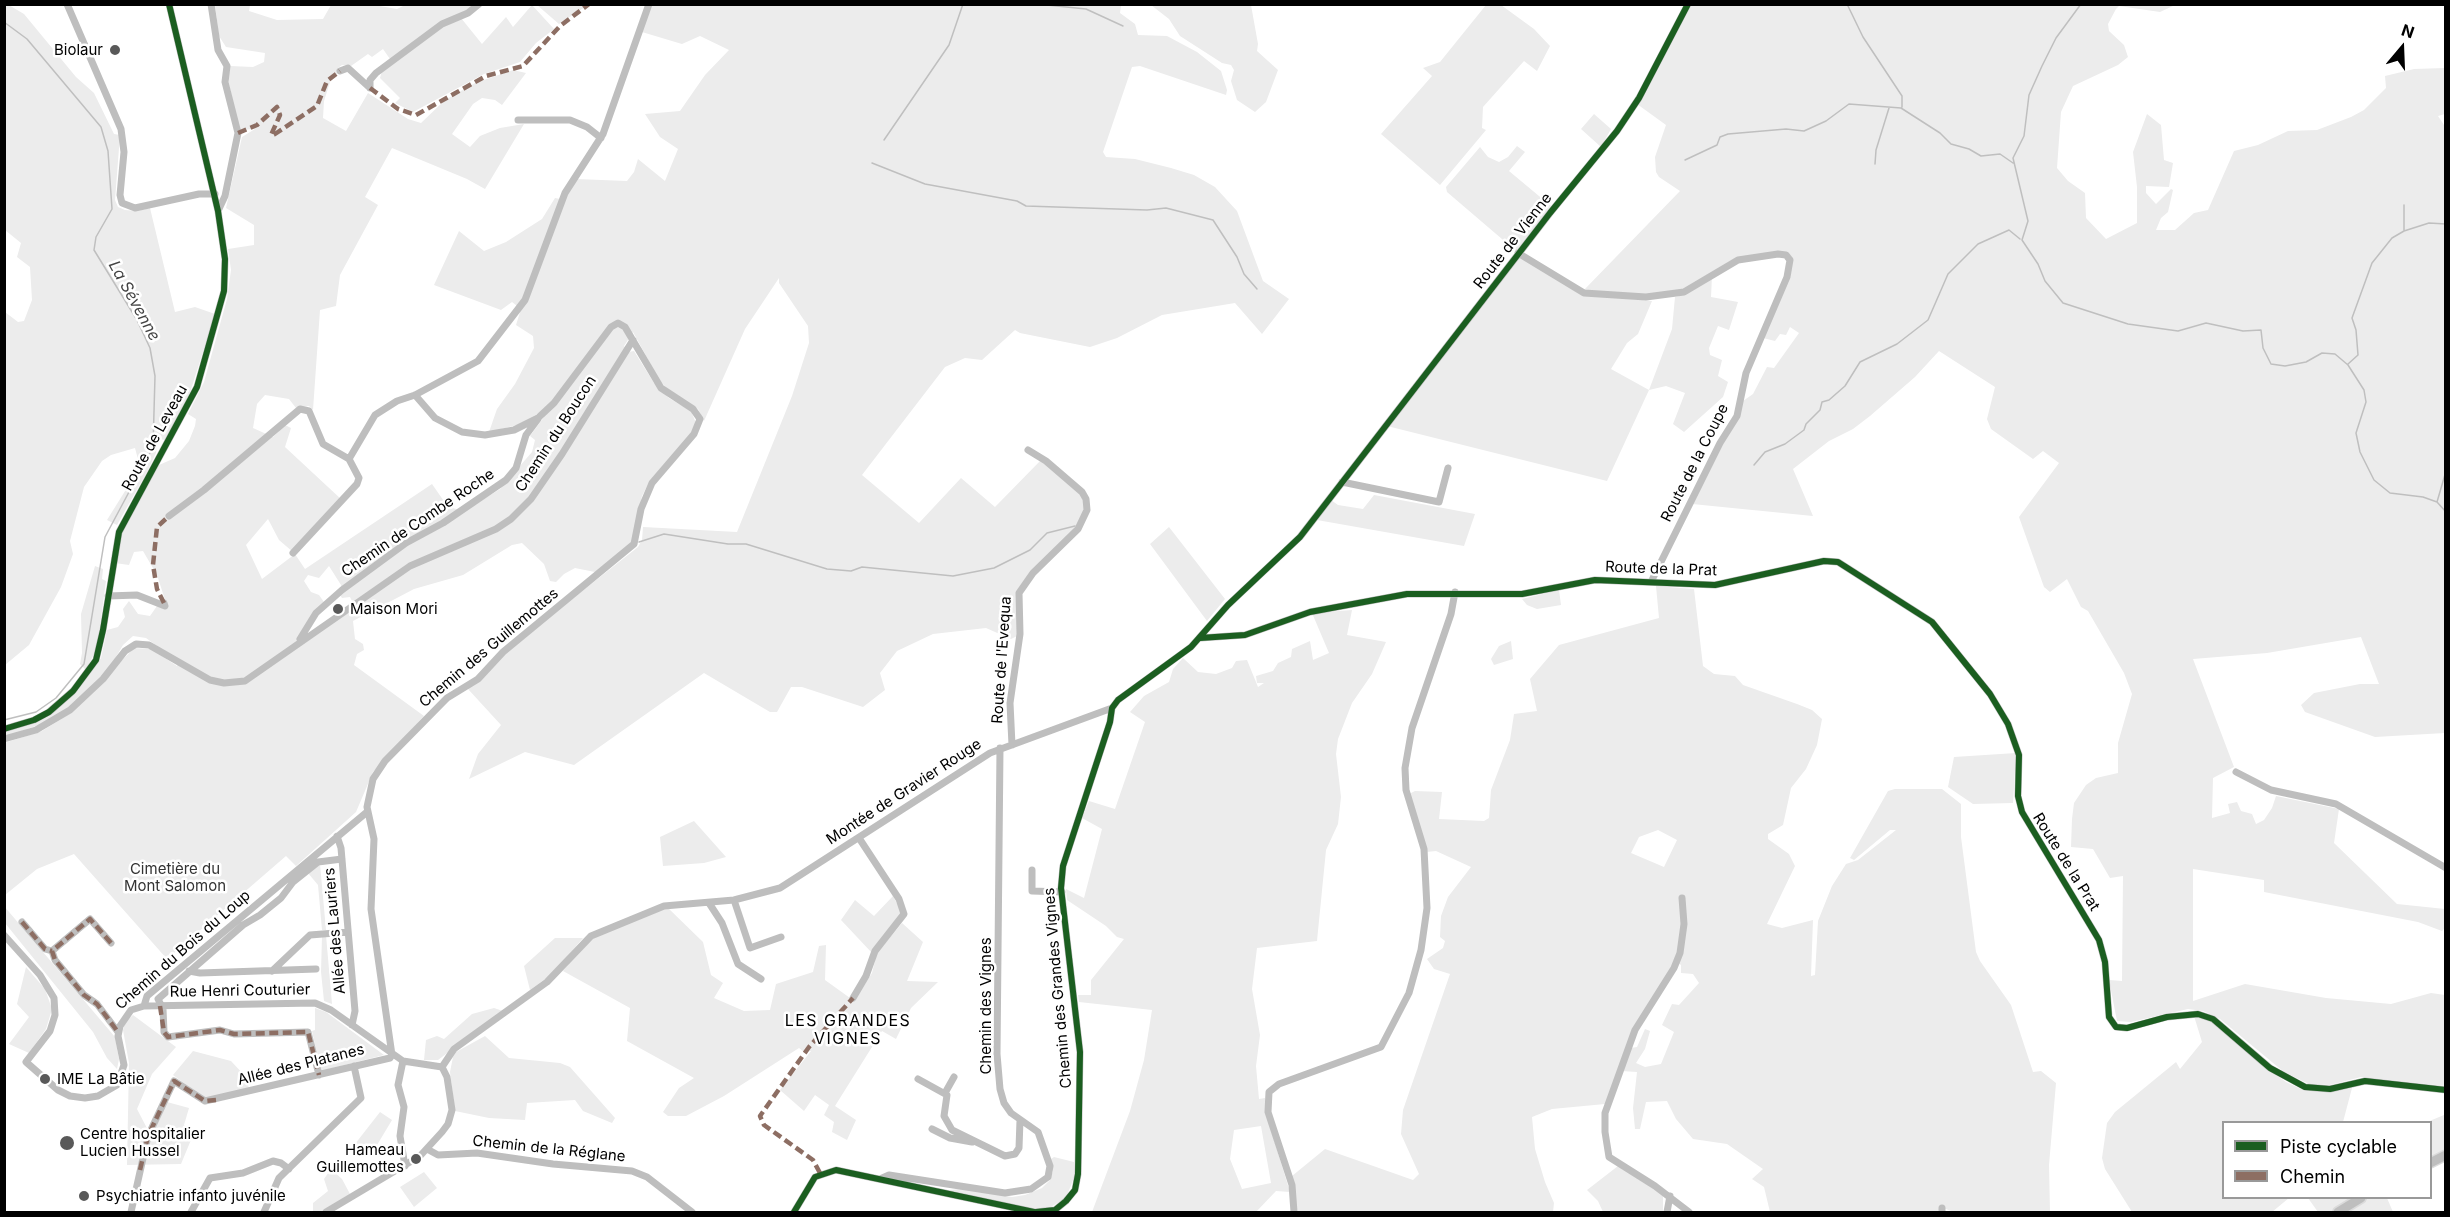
<!DOCTYPE html>
<html>
<head>
<meta charset="utf-8">
<style>
  body { margin:0 }
  #map { position:relative; width:2450px; height:1217px; overflow:hidden; background:#fff; font-family:Inter,sans-serif }
  canvas { display:block }
  .frame { position:absolute; inset:0; border:6px solid #000; pointer-events:none }
  .legend { position:absolute; left:2222px; top:1121px; width:210px; height:78px; box-sizing:border-box; background:#fff; border:2px solid #999; margin:0; padding:8px 10px; list-style:none; font-size:18px; color:#000 }
  .legend li { display:flex; align-items:center; gap:12px; height:30px }
  .legend b { width:30px; border:2px solid #999 }
  .north { position:absolute; left:2372px; top:18px; width:60px; height:60px; -webkit-text-stroke:4px #fff; paint-order:stroke; rotate:19deg; font-size:16px; font-weight:700; line-height:24px; text-align:center; color:#000 }
  .north::after { content:''; display:block; margin:auto; width:21px; height:27px; background:#000; clip-path:polygon(50% 0,100% 100%,50% 72%,0 100%) }
</style>
</head>
<body>
<div id="map">
<canvas width="2450" height="1217"></canvas>
<div class="frame"></div>
<ul class="legend">
<li><b style="height:8px;background:#1b5e20"></b>Piste cyclable</li>
<li><b style="height:8px;background:#8d6e63"></b>Chemin</li>
</ul>
<div class="north">N</div>
</div>
<script>
const context = document.querySelector('canvas').getContext('2d');
context.lineJoin = 'round';
function paint(path, color) { context.fillStyle = color; context.fill(path, 'evenodd'); }
const toPath = rows => new Path2D(rows.map(r => 'M' + r).join(''));
function trace(path, color, width, dash) { context.strokeStyle = color; context.lineWidth = width; context.lineCap = dash ? 'butt' : 'round'; context.setLineDash(dash || []); context.stroke(path); }
function drawText(font, color, halo, rows, align = 'center') {
  context.font = font + ' Inter,sans-serif'; context.lineWidth = 5; context.setLineDash([]); context.textBaseline = 'middle'; context.strokeStyle = halo; context.fillStyle = color; for (const [text, x, y, turn = 0] of rows) {
    context.save(); context.translate(x, y); context.rotate((+turn || 0) * Math.PI / 180); context.textAlign = isNaN(turn) ? turn : align; if (halo) context.strokeText(text, 0, 0); context.fillText(text, 0, 0); context.restore();
  }
}
paint(toPath([
  [7,4,24,14,76,77,94,93,114,134,120,135,115,200,118,207,125,210,136,211,150,208,175,312,195,307,215,314,187,402,166,440,158,439,156,453,147,472,117,525,107,520,140,467,135,448,111,455,102,461,84,487,70,541,73,554,61,587,29,645,5,665,5,312,18,322,24,321,32,300,30,267,17,257,21,243,5,230,4,5],
  [368,4,397,9,405,5,476,5,390,59,383,49,372,57,368,54,351,66,342,65,338,68,338,73,331,79,324,101,323,118,346,131,368,93,408,119,421,123,445,100,475,83,513,70,526,73,502,105,495,100,482,98,473,104,452,134,470,147,480,136,500,128,524,124,485,189,467,179,392,148,365,197,378,205,340,275,336,306,320,310,313,410,309,406,296,408,289,399,265,395,257,404,253,428,273,437,285,425,291,428,285,447,342,500,293,552,279,540,268,519,246,545,262,579,295,554,305,569,432,484,448,507,465,511,500,489,532,452,535,440,530,436,544,417,541,412,517,425,489,432,497,409,515,384,534,348,533,336,516,325,521,309,512,302,501,310,434,285,459,231,484,251,506,242,542,219,555,198,560,199,567,193,576,179,627,181,634,172,638,159,665,181,678,149,660,137,645,114,680,111,705,75,729,50,700,36,682,44,642,32,651,5,1121,5,1120,13,1135,24,1138,35,1167,36,1197,52,1221,71,1227,90,1226,95,1140,66,1132,67,1103,152,1106,157,1135,159,1171,168,1194,175,1215,187,1237,211,1263,281,1289,299,1262,334,1235,303,1162,315,1117,338,1090,347,1020,333,1015,330,982,360,965,358,945,367,862,475,919,523,961,478,995,507,1041,460,1079,491,1085,505,1080,522,1020,588,1017,636,1011,639,986,628,933,634,897,651,880,673,885,690,863,707,802,687,791,687,777,712,770,712,704,673,574,765,525,752,469,779,478,754,501,725,468,689,505,652,638,547,642,540,643,527,737,532,792,396,809,343,808,326,779,283,779,278,745,329,704,421,698,409,671,393,660,381,633,332,624,346,628,352,634,351,654,383,669,398,691,411,696,423,694,430,648,484,642,496,631,545,595,572,575,568,564,574,556,582,550,581,544,564,522,543,512,545,463,575,414,589,353,621,355,639,363,644,364,650,357,654,354,665,424,716,373,772,356,812,296,866,286,856,167,959,74,854,37,869,5,895,4,743,42,731,71,713,134,648,151,649,177,666,179,662,146,638,133,636,123,645,106,674,73,706,53,720,30,728,5,737,4,733,52,714,75,694,101,658,107,630,118,627,125,617,123,609,129,601,138,614,150,616,157,606,165,609,167,606,157,575,143,551,134,552,129,565,115,563,118,548,125,522,159,465,175,458,189,441,195,426,196,419,188,414,204,382,227,299,231,270,228,249,254,245,254,225,226,208,242,137,255,129,239,130,228,79,230,66,253,67,264,62,265,53,226,47,219,36,215,5,250,5,249,11,277,20,323,19,331,5],
  [329,566,341,585,340,595,342,598,350,597,355,607,312,637,301,633,324,602,319,595,311,592,304,581,308,575,319,578],
  [532,5,554,29,536,43,520,62,484,74,413,112,395,103,400,98,380,78,382,71,443,26,461,18,482,44,506,17,513,27],
  [537,5,588,5,559,24],
  [1151,5,1251,5,1258,44,1257,51,1278,70,1266,102,1255,112,1237,100,1231,81,1234,70,1231,65,1222,63,1180,36,1169,19],
  [1486,5,1501,5,1534,29,1550,46,1537,71,1524,61,1483,107,1482,128,1486,130,1440,185,1381,134,1432,76,1423,68,1440,62],
  [1691,5,2175,5,2160,12,2119,6,2116,9,2108,24,2109,31,2124,45,2128,57,2118,65,2073,86,2061,112,2057,168,2068,181,2085,193,2086,218,2106,239,2137,223,2137,187,2133,152,2147,114,2161,125,2164,160,2173,163,2169,187,2146,186,2146,193,2156,204,2171,189,2173,190,2168,212,2161,218,2156,230,2175,230,2194,213,2208,210,2234,151,2258,145,2288,131,2317,130,2351,117,2364,110,2386,88,2385,76,2414,69,2445,68,2445,114,2438,116,2446,128,2445,733,2375,737,2305,712,2301,705,2314,693,2360,684,2379,684,2361,637,2267,653,2193,659,2234,767,2213,778,2212,818,2230,813,2228,804,2237,802,2241,811,2252,814,2256,824,2264,820,2272,808,2276,796,2339,809,2334,843,2397,904,2445,909,2445,928,2442,931,2418,922,2264,892,2264,880,2193,869,2193,1001,2245,984,2326,998,2391,1004,2431,993,2445,995,2445,1086,2361,1077,2330,1085,2309,1084,2284,1072,2220,1019,2203,1011,2188,1009,2131,1022,2117,1021,2109,980,2122,981,2123,876,2110,878,2093,849,2071,847,2072,819,2074,803,2086,785,2096,778,2118,773,2118,743,2132,694,2124,673,2088,611,2081,607,2067,579,2050,592,2044,587,2019,517,2059,463,2043,451,2033,459,1991,429,1987,419,1995,387,1939,351,1915,377,1870,416,1853,429,1829,441,1793,469,1813,516,1692,504,1743,401,1753,394,1767,367,1774,368,1799,333,1790,327,1786,335,1780,334,1775,341,1763,338,1792,267,1792,257,1789,254,1730,261,1682,290,1656,295,1583,291,1680,191,1659,177,1656,172,1655,157,1666,125,1637,104],
  [1594,114,1611,129,1601,147,1581,129],
  [1517,146,1525,152,1509,171,1551,206,1516,251,1447,192,1446,187,1480,147,1488,157,1499,162,1508,157],
  [1519,256,1580,294,1652,301,1638,334,1627,343,1611,369,1649,390,1672,329,1675,297,1684,295,1712,276,1711,297,1738,302,1729,330,1718,326,1709,348,1710,355,1722,360,1718,376,1728,382,1723,397,1684,432,1673,424,1685,393,1666,386,1649,390,1607,481,1387,426],
  [1374,495,1475,514,1464,546,1317,520,1331,500,1338,505,1363,509],
  [1169,527,1225,599,1207,621,1150,544],
  [95,566,103,569,102,579,106,581,97,648,86,670,80,664,82,653,81,614],
  [1656,586,1694,589,1703,666,1714,674,1735,676,1743,685,1797,704,1812,710,1822,719,1817,745,1806,769,1791,788,1783,825,1768,834,1768,839,1789,854,1795,866,1767,924,1782,928,1813,920,1811,976,1815,975,1818,921,1832,886,1846,864,1858,860,1896,830,1890,830,1854,860,1850,858,1888,791,1895,789,1942,789,1961,804,1961,837,1976,952,1980,961,2011,1005,2033,1072,2041,1071,2056,1083,2049,1165,2050,1212,1954,1212,1940,1207,1938,1212,1770,1212,1764,1187,1752,1179,1763,1169,1727,1144,1693,1139,1676,1119,1667,1101,1646,1102,1640,1129,1635,1129,1633,1108,1637,1072,1621,1071,1631,1048,1637,1047,1645,1029,1650,1031,1645,1049,1636,1063,1645,1067,1661,1064,1674,1032,1662,1025,1672,1004,1679,1005,1699,983,1693,974,1681,973,1681,965,1675,961,1637,1022,1605,1104,1552,1109,1532,1117,1535,1149,1545,1182,1554,1203,1553,1212,1297,1212,1292,1176,1325,1149,1413,1180,1419,1174,1401,1134,1403,1110,1450,974,1434,969,1427,959,1443,948,1445,941,1440,937,1441,916,1448,897,1471,867,1436,851,1426,852,1409,794,1415,791,1442,792,1439,819,1484,821,1489,818,1491,790,1510,740,1514,714,1537,711,1530,679,1559,645,1659,618],
  [1658,830,1677,840,1664,867,1631,853,1639,837],
  [1559,590,1561,605,1537,609,1527,605,1522,599],
  [1352,610,1347,635,1386,642,1372,674,1352,703,1338,739,1336,754,1341,797,1338,824,1326,850,1317,941,1257,948,1252,989,1260,1035,1256,1066,1259,1099,1265,1098,1269,1124,1290,1192,1276,1191,1256,1212,1092,1212,1130,1111,1144,1060,1152,1010,1079,1002,1078,995,1091,995,1091,980,1124,939,1117,937,1106,926,1067,900,1066,889,1084,898,1102,829,1082,818,1089,801,1115,809,1145,722,1130,712,1144,696,1169,682,1173,669,1183,658,1198,672,1216,674,1232,668,1236,661,1247,660,1258,687,1264,683,1257,683,1256,676,1273,671,1278,663,1291,657,1292,649,1310,641,1313,660,1329,653,1312,613],
  [1261,1126,1271,1183,1242,1189,1230,1159,1234,1130],
  [1511,641,1513,659,1494,665,1491,659,1499,646],
  [2016,753,2013,803,1973,804,1948,787,1954,757],
  [694,821,726,857,704,863,663,866,660,837],
  [320,864,326,930,322,930,318,885,308,873],
  [893,896,902,913,872,953,841,920,855,900,874,916],
  [4,906,115,1037,119,1059,117,1069,107,1058,93,1032,5,923],
  [666,906,703,942,711,975,723,983,714,998,744,1011,770,1010,776,984,813,972,819,946,826,945,825,980,850,998,856,998,872,973,877,953,902,923,923,942,907,981,938,982,911,1008,896,1039,882,1031,835,1106,856,1120,847,1140,832,1132,834,1122,824,1115,829,1105,815,1095,804,1111,780,1090,811,1051,804,1052,799,1048,724,1096,686,1116,668,1116,663,1112,679,1088,694,1078,627,1041,630,1008,563,971,580,950,594,938],
  [326,935,332,1004,324,1001,321,972,322,936],
  [555,938,583,938,552,974,530,990,524,966],
  [26,967,45,989,52,1009,46,1029,29,1053,9,1044,29,1017,17,1004],
  [315,1008,326,1012,384,1055,321,1071,312,1031,315,1030],
  [494,1008,503,1011,438,1060,424,1060,426,1040,437,1036,444,1039,472,1014],
  [133,1015,176,1047,152,1074,137,1109,151,1136,167,1102,189,1108,184,1125,193,1135,181,1164,127,1165,129,1063,123,1030,125,1022],
  [2194,1016,2210,1020,2254,1058,2286,1082,2301,1089,2326,1092,2352,1088,2343,1122,2224,1122,2224,1198,2289,1198,2272,1212,2132,1212,2105,1169,2102,1158,2107,1123,2115,1112,2176,1062,2180,1069,2202,1042],
  [485,1036,509,1058,560,1063,570,1067,615,1118,612,1123,583,1111,575,1100,527,1103,525,1120,489,1118,455,1111,450,1072,453,1057,456,1052],
  [193,1051,231,1061,245,1076,249,1088,205,1099,173,1075],
  [380,1112,392,1120,371,1155,355,1144],
  [2444,1115,2445,1150,2431,1159,2430,1122,2427,1122],
  [1054,1157,1074,1162,1075,1175,1066,1198,1049,1208,1028,1209,949,1190,961,1189,1012,1197,1025,1195,1042,1188,1050,1180,1053,1171,1051,1159],
  [1618,1166,1663,1195,1663,1212,1603,1212,1598,1201,1587,1190],
  [331,1169,342,1179,350,1194,320,1212,313,1212,313,1203,328,1191,324,1179],
  [424,1172,437,1188,414,1207,400,1187],
  [2308,1198,2355,1198,2333,1212,2318,1212],
  [2367,1198,2387,1198,2393,1212,2353,1212,2350,1208]
]), '#ececec');
trace(toPath([
  [1037,4,1086,9,1123,26],
  [1847,4,1863,37,1902,96,1902,107],
  [2081,4,2056,38,2042,66,2029,95,2024,136,2013,158,2028,221,2022,240,2038,264,2045,281,2063,303,2128,324,2178,331,2206,323,2243,331,2261,330,2263,348,2271,364,2285,366,2306,362,2322,353,2335,354,2348,365,2364,390,2366,402,2356,433,2360,452,2374,480,2390,493,2423,497,2437,502,2446,512],
  [4,22,27,39,101,127,108,151,112,209,96,237,94,250,137,320,150,348,155,376,153,447,105,537,84,664,56,698,36,712,4,720],
  [884,140,949,45,963,4],
  [1685,160,1717,145,1720,137,1728,134,1786,129,1804,131,1826,121,1849,104,1901,108,1940,133,1951,144,1969,149,1981,156,2000,154,2013,163],
  [872,163,925,184,1017,201,1026,206,1147,210,1166,208,1213,220,1237,257,1244,274,1257,289],
  [1875,164,1876,150,1889,108],
  [2404,230,2404,205],
  [2348,364,2358,355,2356,330,2352,318,2372,263,2392,238,2404,231,2429,223,2446,224],
  [1754,465,1765,452,1785,444,1804,430,1806,424,1820,410,1822,402,1829,400,1845,386,1860,362,1897,344,1928,320,1948,274,1978,244,2009,230,2020,239],
  [2437,502,2446,471],
  [639,542,664,534,728,544,746,544,827,569,851,571,862,567,953,576,994,568,1030,550,1047,533,1075,526]
]), '#bfbfbf', 1.5);
const major = toPath([
  [2430,1163,2446,1155],
  [2338,1212,2361,1198]
]);
trace(major, '#dbdbdb', 12);
trace(toPath([
  [67,4,121,129,124,152,120,195,122,203,135,208,199,194,215,194],
  [211,4,218,50,227,66,225,82,238,133,225,196,218,211],
  [340,71,348,68,370,88],
  [370,88,370,80,376,73,442,24,468,13,479,4],
  [518,120,570,120,587,127,601,138],
  [1518,253,1584,293,1646,297,1684,292,1738,260,1778,254,1786,255,1790,260,1787,277,1746,373,1737,416,1720,443,1651,582],
  [349,459,375,415,397,401,415,395,478,361,525,300,565,193,603,134,649,4],
  [1342,482,1439,502,1448,468],
  [169,516,204,490,300,409,309,411,323,444,349,459],
  [293,553,357,484,359,478,349,459],
  [108,596,137,595,165,606,164,603],
  [1200,638,1245,635,1310,612,1407,594,1522,594,1595,580,1715,585,1824,561,1838,562,1932,622,1990,694,2008,724,2019,755,2018,796,2022,812,2099,940,2105,962,2109,1017,2116,1027,2127,1028,2167,1017,2198,1014,2213,1019,2270,1068,2305,1087,2330,1089,2365,1081,2446,1090],
  [300,639,316,613,342,590,406,543,443,523,506,480,516,468,526,435,538,419],
  [4,729,34,720,49,712,73,691,96,660,103,630,119,532,197,387,224,291,225,259,218,211,169,4],
  [4,739,36,730,70,710,103,679,125,651,136,644,149,645,210,680,224,683,245,681,410,566,496,529,511,519,531,499,562,454,633,340],
  [1012,745,1010,703,1020,634,1019,593,1033,573,1078,529,1087,510,1086,499,1082,492,1046,461,1028,450],
  [2236,772,2271,790,2336,804,2446,868],
  [337,836,341,848,355,1011,352,1025],
  [1032,870,1032,891,1062,892],
  [1682,898,1684,924,1680,953,1674,968,1635,1030,1605,1113,1605,1132,1609,1157,1655,1186,1689,1212],
  [734,900,750,948,781,937],
  [709,903,722,923,738,964,761,979],
  [22,922,45,949,52,951],
  [4,935,40,975,54,998,55,1015,50,1031,26,1062,58,1090,70,1096,85,1098,98,1096,117,1085,124,1065,118,1036,120,1026,131,1010,144,1006,315,1003,331,1010,403,1061,442,1067],
  [111,943,90,919,52,951,55,960,84,995,97,1004,118,1032],
  [189,971,200,973,316,969],
  [272,971,310,935,348,932],
  [853,998,866,976,875,951,904,914,899,899,859,838],
  [144,1006,147,996,367,812],
  [392,1055,371,909,374,839,367,807,373,779,385,761,447,698,478,679,503,652,634,544,641,509,652,483,694,434,700,419,693,409,661,388,625,327,618,323,611,327,554,403,538,418,514,430,485,435,462,432,435,418,415,395],
  [403,1061,398,1085,404,1107,400,1136,405,1166],
  [442,1067,454,1049,547,982,591,936,664,906,734,900,780,888,990,753,1112,708,1118,700,1191,647,1228,605,1300,537,1550,213,1617,131,1639,98,1688,4],
  [319,1075,308,1032,234,1034,220,1030,168,1037,164,1032,163,1009,158,999,243,925,260,915,281,898,293,882,318,862,342,859],
  [918,1079,947,1095,944,1116,952,1130,1005,1156,1015,1154,1019,1148,1020,1120],
  [945,1093,954,1077],
  [932,1129,950,1138,972,1142],
  [427,1149,438,1155,477,1153,553,1164,632,1171,647,1177,692,1212],
  [880,1179,889,1175,1005,1193,1031,1189,1048,1177,1050,1166,1038,1132,1011,1113,1004,1103,1000,1089,997,1054,1000,748],
  [131,1212,148,1136,174,1081,205,1101,390,1058,392,1055],
  [191,1212,210,1178,243,1173,273,1161,281,1163,289,1169],
  [264,1212,279,1178,361,1098,354,1066],
  [326,1212,420,1156,442,1132,448,1124,452,1110,447,1077,442,1067],
  [794,1212,815,1177,836,1170,1034,1212],
  [1036,1212,1055,1210,1066,1201,1075,1190,1078,1174,1080,1052,1061,888,1063,866,1110,722,1112,708],
  [1294,1212,1292,1185,1268,1112,1269,1092,1279,1084,1381,1047,1409,993,1421,950,1427,908,1424,849,1406,790,1405,768,1412,728,1451,614,1455,592],
  [1667,1212,1670,1196],
  [1942,1212,1942,1208]
]), '#bebebe', 7);
trace(major, '#bebebe', 9);
trace(toPath([
  [370,88,398,109,416,115,486,76,523,66,560,26,589,4],
  [238,133,257,125,277,107,280,115,271,135,275,134,317,106,327,81,340,71],
  [164,603,157,589,153,565,157,527,169,516],
  [22,922,45,949,52,951],
  [111,943,90,919,52,951,55,960,84,995,97,1004,118,1032],
  [160,1006,164,1032,168,1037,220,1030,234,1034,308,1032,319,1075],
  [140,1170,148,1136,174,1081,205,1101,216,1100],
  [820,1173,813,1160,764,1125,760,1116,809,1047,853,998]
]), '#8d6e63', 4.5, [9, 4.5]);
trace(toPath([
  [1200,638,1245,635,1310,612,1407,594,1522,594,1595,580,1715,585,1824,561,1838,562,1932,622,1990,694,2008,724,2019,755,2018,796,2022,812,2099,940,2105,962,2109,1017,2116,1027,2127,1028,2167,1017,2198,1014,2213,1019,2270,1068,2305,1087,2330,1089,2365,1081,2446,1090],
  [4,729,34,720,49,712,73,691,96,660,103,630,119,532,197,387,224,291,225,259,218,211,169,4],
  [794,1212,815,1177,836,1170,1034,1212],
  [1036,1212,1055,1210,1066,1201,1075,1190,1078,1174,1080,1052,1061,888,1063,866,1110,722,1112,708,1118,700,1191,647,1228,605,1300,537,1550,213,1617,131,1639,98,1688,4]
]), '#1b5e20', 6);
for (const [x, y, r, color] of [
  [115,50,6,"#595959"],
  [338,609,6,"#595959"],
  [45,1079,6,"#595959"],
  [67,1143,8,"#595959"],
  [416,1159,6,"#595959"],
  [84,1196,6,"#595959"]
]) { const dot = new Path2D(); dot.arc(x, y, r, 0, 2 * Math.PI); context.fillStyle = color; context.fill(dot); trace(dot, '#fff', 2); }
drawText('15px', '#000', '#fff', [
  ["Biolaur",103,50,"right"],
  ["Maison Mori",350,609],
  ["IME La Bâtie",57,1079],
  ["Centre hospitalier",80,1134],
  ["Lucien Hussel",80,1151],
  ["Hameau",404,1150,"right"],
  ["Guillemottes",404,1167,"right"],
  ["Psychiatrie infanto juvénile",96,1196]
], 'left');
drawText('15px', '#000', '#fff', [
  ["Route de Vienne",1513,241,-52],
  ["Chemin du Boucon",556,434,-57],
  ["Route de Leveau",155,438,-61],
  ["Route de la Coupe",1695,463,-63],
  ["Chemin de Combe Roche",418,523,-34],
  ["Route de la Prat",1661,569,2],
  ["Chemin des Guillemottes",489,648,-40],
  ["Route de l'Evequa",1002,660,-86],
  ["Montée de Gravier Rouge",904,792,-33],
  ["Route de la Prat",2066,862,58],
  ["Allée des Lauriers",335,931,-95],
  ["Chemin du Bois du Loup",183,950,-41],
  ["Chemin des Grandes Vignes",1058,988,-95],
  ["Rue Henri Couturier",240,991,-1],
  ["Chemin des Vignes",986,1006,-90],
  ["Allée des Platanes",301,1065,-14],
  ["Chemin de la Réglane",549,1149,6]
]);
drawText('15px', '#333', '#fff', [
  ["Cimetière du",175,869],
  ["Mont Salomon",175,886]
]);
drawText('italic 16px', '#444', '#fff', [
  ["La Sévenne",134,301,61]
]);
context.letterSpacing = '1.5px';
drawText('16px', '#000', '#fff', [
  ["LES GRANDES",848,1021],
  ["VIGNES",848,1039]
]);
context.letterSpacing = '0px';
</script>
</body>
</html>
